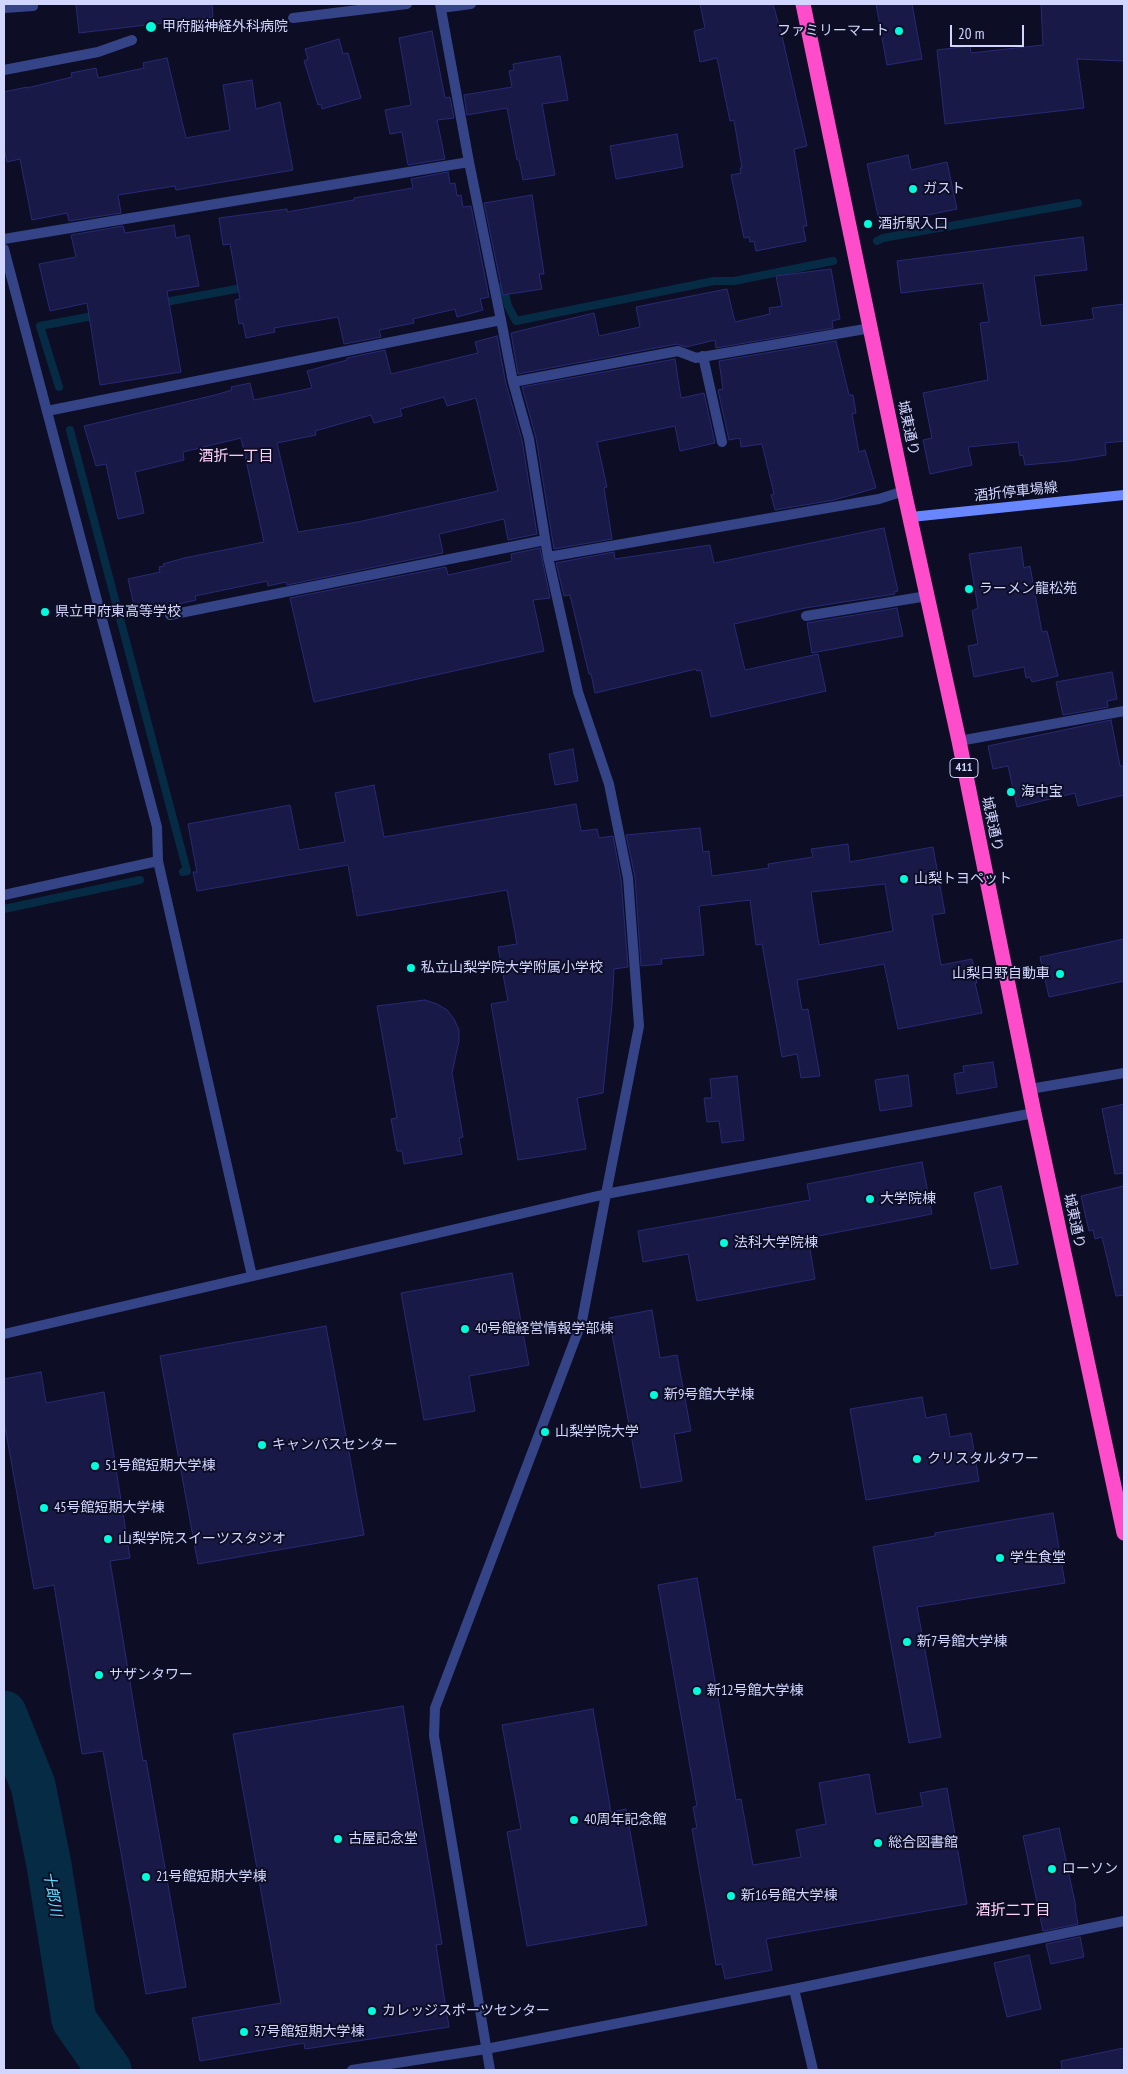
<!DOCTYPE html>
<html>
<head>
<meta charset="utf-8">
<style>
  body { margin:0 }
  #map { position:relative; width:1128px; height:2074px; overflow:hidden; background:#0d0e25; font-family:"PT Sans Narrow",sans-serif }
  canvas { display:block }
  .frame { position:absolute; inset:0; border:5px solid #d1d6ff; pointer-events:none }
  .scale { position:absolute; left:950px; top:25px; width:74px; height:22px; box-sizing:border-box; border:2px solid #d1d6ff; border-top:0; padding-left:6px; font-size:15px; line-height:18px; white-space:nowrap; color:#d1d6ff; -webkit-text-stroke:4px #0d0e25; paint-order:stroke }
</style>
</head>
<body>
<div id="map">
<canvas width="1128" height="2074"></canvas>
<div class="frame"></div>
<div class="scale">20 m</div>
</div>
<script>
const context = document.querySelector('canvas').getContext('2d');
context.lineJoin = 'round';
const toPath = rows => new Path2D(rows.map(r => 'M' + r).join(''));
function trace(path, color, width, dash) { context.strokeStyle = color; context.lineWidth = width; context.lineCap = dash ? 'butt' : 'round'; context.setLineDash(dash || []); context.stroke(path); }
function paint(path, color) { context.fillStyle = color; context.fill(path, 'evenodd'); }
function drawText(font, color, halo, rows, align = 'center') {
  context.font = font + ' "PT Sans Narrow","Noto Sans JP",sans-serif'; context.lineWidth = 4; context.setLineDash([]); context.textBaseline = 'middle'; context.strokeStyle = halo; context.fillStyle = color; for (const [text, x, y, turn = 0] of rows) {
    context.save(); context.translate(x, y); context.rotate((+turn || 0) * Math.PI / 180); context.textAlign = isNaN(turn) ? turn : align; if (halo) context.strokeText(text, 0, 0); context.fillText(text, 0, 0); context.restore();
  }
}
trace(toPath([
  [877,241,883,238,1078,203],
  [503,286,508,306,516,321,714,281,734,281,833,261],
  [160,303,247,287],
  [59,387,40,326,98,315],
  [70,430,187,871,183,872],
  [4,909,140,880]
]), '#062b45', 8);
trace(toPath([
  [4,1713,33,1785,49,1865,74,2020,109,2070]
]), '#062b45', 45);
const building = toPath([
  [76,4,212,4,213,17,79,33,76,4],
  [700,4,773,4,782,36,807,146,794,149,807,226,803,226,806,241,756,251,754,241,750,242,749,237,744,238,731,175,741,173,740,168,742,168,734,120,730,121,717,58,700,62,694,31,705,28,700,4],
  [876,4,912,4,922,59,887,65,876,4],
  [1041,4,1124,4,1124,61,1077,59,1084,108,945,124,937,50,970,46,971,53,1043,45,1041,4],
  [432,31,445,98,450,97,454,118,437,120,445,159,408,165,402,132,390,134,385,110,411,105,399,38,432,31],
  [339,39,343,54,348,53,361,98,322,109,321,104,318,105,304,61,308,59,305,49,339,39],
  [560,56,568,100,542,104,555,175,523,180,519,160,517,160,507,108,467,115,464,95,512,87,509,71,514,70,513,64,560,56],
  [167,58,186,138,230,130,223,85,252,80,256,109,280,102,293,170,176,190,175,186,118,195,121,213,69,221,67,213,32,220,20,159,7,162,4,147,4,92,27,87,27,88,72,77,71,73,96,68,98,78,144,68,143,63,167,58],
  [677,134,683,167,616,179,610,146,677,134],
  [908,155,911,170,947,162,957,209,880,225,867,164,908,155],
  [448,172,450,184,455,183,457,196,461,195,463,207,471,206,489,297,480,299,483,310,457,317,455,309,413,319,414,323,379,330,381,337,344,344,338,317,274,328,275,332,246,338,243,323,239,324,235,300,240,299,230,244,223,245,219,218,287,209,287,212,354,200,354,198,413,188,411,179,448,172],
  [532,195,544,274,539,274,542,289,503,295,484,203,532,195],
  [174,225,176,238,189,235,199,286,167,291,181,372,100,385,87,303,50,311,39,264,76,257,71,235,123,226,125,233,174,225],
  [1083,237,1087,270,1034,276,1041,326,1094,319,1092,308,1124,304,1124,441,1105,443,1106,455,1069,461,1025,465,1023,455,1020,456,1018,442,968,447,972,465,930,474,923,440,932,438,923,393,988,380,980,323,989,322,983,283,901,293,897,261,1083,237],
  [831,269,840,319,832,321,833,328,716,348,715,340,686,347,677,344,518,374,511,333,594,313,599,336,640,327,636,307,727,289,735,322,770,314,769,308,782,306,776,276,831,269],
  [497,336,506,384,522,440,537,534,508,540,504,519,439,534,443,553,287,585,286,582,268,586,267,581,195,596,196,600,136,614,128,579,160,572,159,567,164,566,163,564,184,558,264,542,241,438,183,452,184,460,135,472,144,513,118,519,106,464,96,466,84,426,215,395,232,390,231,387,250,383,254,400,312,388,307,371,347,360,347,358,385,350,391,374,478,353,475,342,497,336],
  [444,397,447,406,476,398,498,491,358,522,298,532,277,443,316,435,315,431,371,415,374,423,402,416,400,409,444,397],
  [836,341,849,395,853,395,856,413,852,414,859,452,865,450,876,488,834,500,775,510,771,495,774,494,762,444,741,447,740,438,729,440,718,390,723,389,719,361,836,341],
  [675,359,681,398,704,393,715,443,680,451,675,426,597,442,607,487,604,488,612,539,554,549,536,438,522,387,675,359],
  [884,528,898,591,894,592,895,594,805,608,734,624,745,670,818,654,826,691,711,717,701,670,697,671,696,669,595,693,591,674,589,674,570,595,564,596,556,563,614,552,615,559,710,545,714,563,884,528],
  [1021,547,1024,568,1030,566,1042,632,1047,631,1058,676,1032,682,1030,677,1026,678,1024,667,974,677,968,646,978,644,972,611,978,608,969,554,1021,547],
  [540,548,550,598,533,600,544,651,314,702,290,598,446,567,448,575,512,561,511,554,540,548],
  [897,608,903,636,812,653,807,623,897,608],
  [1112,672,1117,699,1107,701,1108,707,1063,715,1056,682,1112,672],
  [1111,720,1120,766,1124,766,1124,795,1078,806,1075,793,1017,807,1008,766,993,769,988,746,1111,720],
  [573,749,578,781,555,785,549,754,573,749],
  [374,785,384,837,576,804,581,831,597,829,599,838,613,836,621,879,628,967,614,969,612,1005,603,1093,577,1098,586,1149,518,1160,491,1004,508,1001,498,947,517,944,507,890,357,916,348,865,197,891,193,872,197,872,188,824,290,805,299,850,345,842,335,793,374,785],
  [700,828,703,852,709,851,712,876,769,868,768,864,813,857,811,849,848,844,850,862,933,847,945,913,932,915,941,965,972,959,977,983,975,983,982,1013,898,1029,884,964,797,980,802,1010,808,1009,820,1076,801,1078,797,1054,782,1057,762,944,756,945,750,900,699,906,704,955,661,959,662,964,641,966,635,877,626,835,700,828],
  [885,884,893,931,819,945,811,892,885,884],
  [1124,939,1124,981,1049,997,1040,957,1124,939],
  [425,1000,437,1004,447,1010,454,1019,459,1030,459,1041,452,1073,463,1137,459,1138,462,1154,404,1164,402,1151,397,1151,391,1119,397,1118,377,1006,425,1000],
  [993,1062,997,1087,957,1094,954,1074,964,1072,963,1066,993,1062],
  [908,1075,912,1106,880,1111,875,1080,908,1075],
  [737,1076,744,1140,722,1143,719,1121,707,1122,704,1098,712,1098,710,1079,737,1076],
  [1124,1104,1124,1173,1115,1174,1102,1109,1124,1104],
  [922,1162,932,1214,808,1238,815,1279,697,1301,688,1254,643,1262,638,1231,810,1200,807,1184,922,1162],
  [1001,1186,1018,1264,991,1269,974,1193,1001,1186],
  [1124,1186,1124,1295,1116,1296,1102,1237,1095,1239,1093,1230,1089,1231,1081,1196,1124,1186],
  [512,1273,529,1365,469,1376,475,1411,424,1420,401,1293,512,1273],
  [652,1310,660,1358,677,1355,691,1431,674,1434,682,1481,641,1488,609,1318,652,1310],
  [326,1326,364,1535,198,1564,160,1356,326,1326],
  [41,1372,46,1403,104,1392,130,1558,110,1561,143,1761,146,1760,186,1987,146,1994,103,1751,82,1754,54,1585,34,1589,4,1421,4,1379,41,1372],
  [922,1397,926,1418,946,1414,950,1437,971,1433,979,1481,866,1500,850,1409,922,1397],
  [1053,1513,1065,1583,917,1607,941,1737,909,1743,873,1547,935,1536,935,1533,1053,1513],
  [697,1578,736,1800,741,1799,753,1865,801,1857,796,1830,826,1824,819,1783,869,1774,876,1814,923,1806,920,1793,947,1788,967,1904,766,1939,772,1970,725,1979,722,1964,716,1965,692,1829,697,1828,693,1807,697,1806,658,1585,697,1578],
  [403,1706,442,1944,436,1945,449,2027,305,2049,304,2043,200,2061,192,2018,281,2003,233,1734,403,1706],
  [593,1709,611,1812,626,1809,647,1925,527,1946,507,1832,521,1829,502,1725,593,1709],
  [1059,1828,1076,1907,1075,1908,1078,1924,1043,1931,1023,1836,1059,1828],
  [1080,1937,1084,1957,1051,1964,1046,1944,1080,1937],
  [1029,1955,1041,2009,1007,2017,994,1963,1029,1955],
  [1124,2048,1124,2070,1062,2070,1061,2061,1124,2048]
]);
paint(building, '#181947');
trace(building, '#282a75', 1);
trace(toPath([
  [440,4,469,162,501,320,513,382,529,439,548,557,578,692,609,784,628,878,639,1026,606,1194],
  [4,8,33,6,33,4],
  [441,8,471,4],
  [293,18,407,4],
  [4,70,98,52,132,40],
  [4,239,469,162],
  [703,356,722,442],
  [513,382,678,351,696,358,871,328],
  [548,557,879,499,904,491],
  [170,615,545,540],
  [806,616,927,596],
  [959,741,1124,711]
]), '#354487', 10);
trace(toPath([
  [4,249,157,827,158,861,252,1276],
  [47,411,501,320],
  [4,895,158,861],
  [1030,1089,1124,1073],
  [4,1334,606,1194,1034,1113],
  [794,1989,813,2070],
  [352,2070,486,2049,794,1989,1124,1921],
  [490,2070,434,1736,435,1708,582,1321,606,1194]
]), '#354487', 10);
trace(toPath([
  [911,517,1124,495]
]), '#6886ff', 10);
trace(toPath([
  [803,4,904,491,959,741,1034,1113,1124,1533]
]), '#ff4cca', 15);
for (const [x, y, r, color] of [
  [151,27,6,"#00fcdd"],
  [899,31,5,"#00fcdd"],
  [913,189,5,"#00fcdd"],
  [868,224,5,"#00fcdd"],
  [969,589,5,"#00fcdd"],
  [45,612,5,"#00fcdd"],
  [1011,792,5,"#00fcdd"],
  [904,879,5,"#00fcdd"],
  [411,968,5,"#00fcdd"],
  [1060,974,5,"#00fcdd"],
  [870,1199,5,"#00fcdd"],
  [724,1243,5,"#00fcdd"],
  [465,1329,5,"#00fcdd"],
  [654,1395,5,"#00fcdd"],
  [545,1432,5,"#00fcdd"],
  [262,1445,5,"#00fcdd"],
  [917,1459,5,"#00fcdd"],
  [95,1466,5,"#00fcdd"],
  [44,1508,5,"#00fcdd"],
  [108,1539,5,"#00fcdd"],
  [1000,1558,5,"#00fcdd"],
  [907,1642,5,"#00fcdd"],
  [99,1675,5,"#00fcdd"],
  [697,1691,5,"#00fcdd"],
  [574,1820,5,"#00fcdd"],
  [338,1839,5,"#00fcdd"],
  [878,1843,5,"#00fcdd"],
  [1052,1869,5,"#00fcdd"],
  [146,1877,5,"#00fcdd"],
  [731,1896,5,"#00fcdd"],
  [372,2011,5,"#00fcdd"],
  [244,2032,5,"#00fcdd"]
]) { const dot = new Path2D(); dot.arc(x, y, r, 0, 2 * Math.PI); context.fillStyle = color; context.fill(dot); trace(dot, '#0d0e25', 2); }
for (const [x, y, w] of [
  [964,768,28]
]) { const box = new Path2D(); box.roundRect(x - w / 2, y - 9.5, w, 19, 4); context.fillStyle = '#0d0e25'; context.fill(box); trace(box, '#d1d6ff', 1); }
drawText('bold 12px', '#d1d6ff', null, [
  ["411",964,768]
]);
drawText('14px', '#d1d6ff', '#0d0e25', [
  ["甲府脳神経外科病院",162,27],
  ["ファミリーマート",889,31,"right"],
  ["ガスト",923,189],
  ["酒折駅入口",878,224],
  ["ラーメン龍松苑",979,589],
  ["県立甲府東高等学校",55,612],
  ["海中宝",1021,792],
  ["山梨トヨペット",914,879],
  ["私立山梨学院大学附属小学校",421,968],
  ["山梨日野自動車",1050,974,"right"],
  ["大学院棟",880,1199],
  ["法科大学院棟",734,1243],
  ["40号館経営情報学部棟",475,1329],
  ["新9号館大学棟",664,1395],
  ["山梨学院大学",555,1432],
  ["キャンパスセンター",272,1445],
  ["クリスタルタワー",927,1459],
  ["51号館短期大学棟",105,1466],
  ["45号館短期大学棟",54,1508],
  ["山梨学院スイーツスタジオ",118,1539],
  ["学生食堂",1010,1558],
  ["新7号館大学棟",917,1642],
  ["サザンタワー",109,1675],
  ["新12号館大学棟",707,1691],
  ["40周年記念館",584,1820],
  ["古屋記念堂",348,1839],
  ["総合図書館",888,1843],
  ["ローソン",1062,1869],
  ["21号館短期大学棟",156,1877],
  ["新16号館大学棟",741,1896],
  ["カレッジスポーツセンター",382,2011],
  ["37号館短期大学棟",254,2032]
], 'left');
drawText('14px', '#d1d6ff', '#0d0e25', [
  ["城東通り",908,428,78],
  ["酒折停車場線",1016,492,-6],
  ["城東通り",992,824,78],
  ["城東通り",1074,1221,78]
]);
drawText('15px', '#ffd3f9', '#0d0e25', [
  ["酒折一丁目",236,457],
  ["酒折二丁目",1013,1911]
]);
drawText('italic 15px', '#5fd9ff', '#0d0e25', [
  ["十郎川",52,1894,80]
]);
</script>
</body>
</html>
